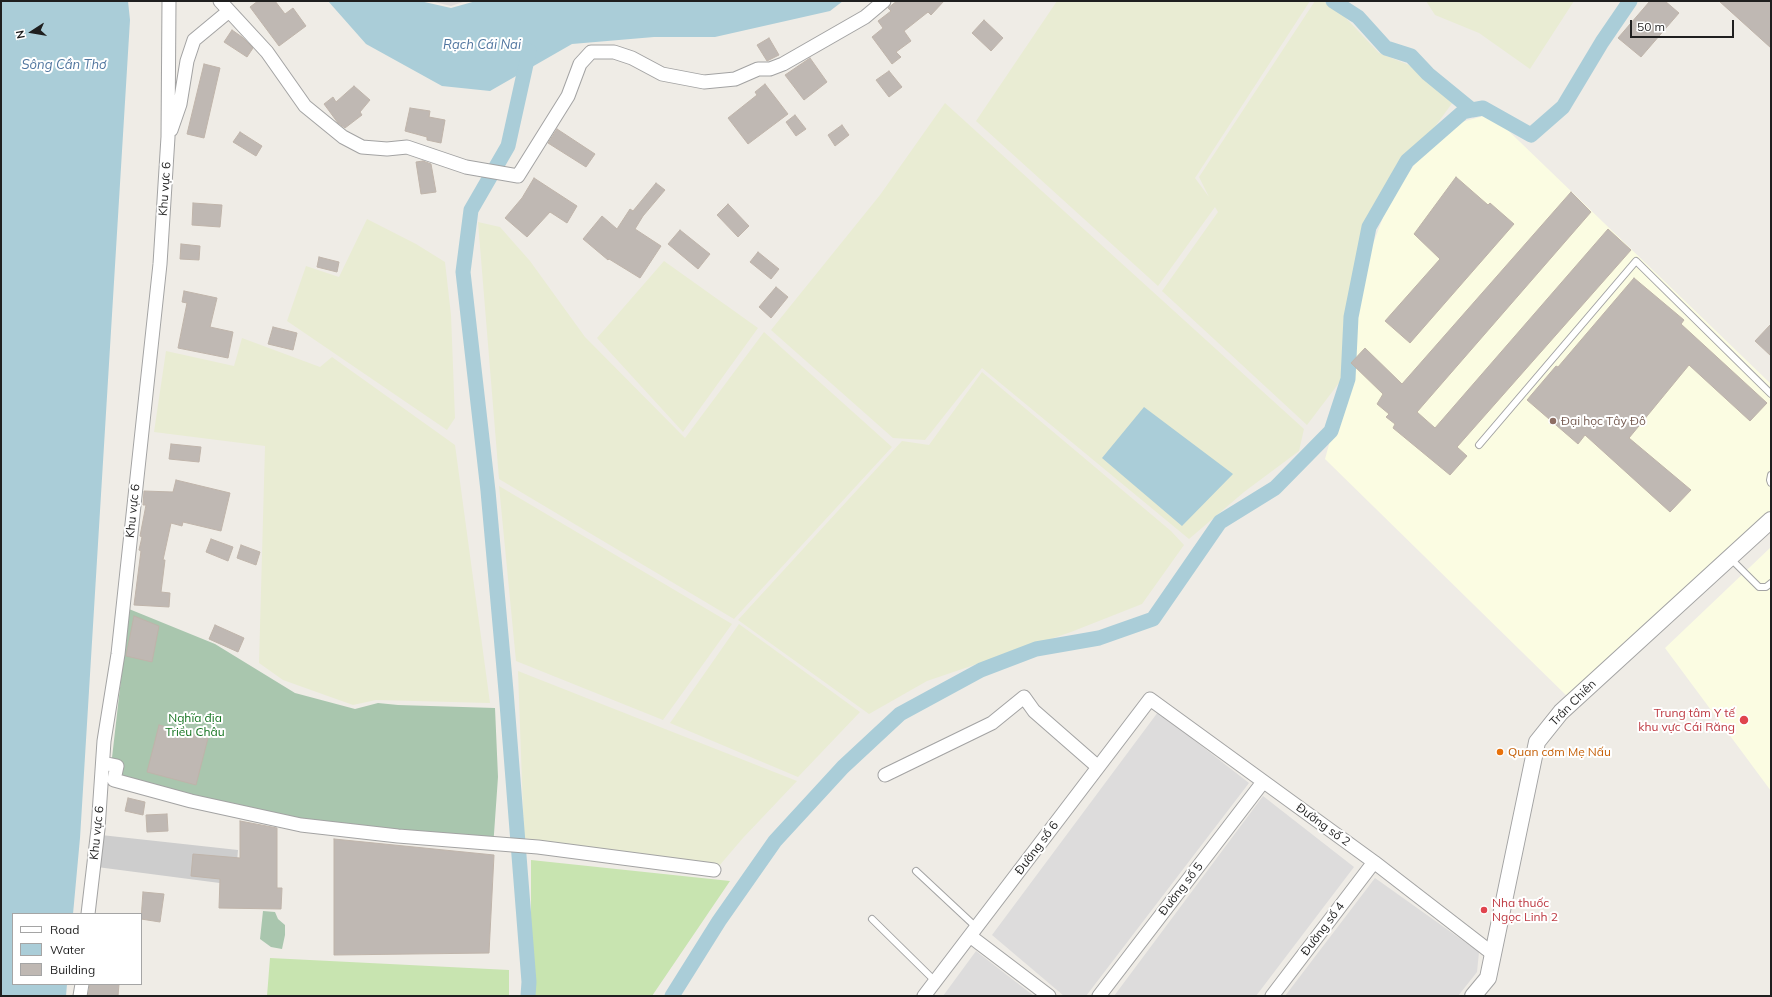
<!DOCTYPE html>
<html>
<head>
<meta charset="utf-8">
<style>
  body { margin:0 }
  #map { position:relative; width:1772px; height:997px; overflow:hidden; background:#efece6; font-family:Mulish,sans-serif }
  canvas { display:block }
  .frame { position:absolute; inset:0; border:2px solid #1f1f1f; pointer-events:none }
  .legend { position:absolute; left:12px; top:913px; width:130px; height:72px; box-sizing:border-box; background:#fff; border:1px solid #a5a5a5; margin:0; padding:5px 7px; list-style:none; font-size:12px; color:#1f1f1f }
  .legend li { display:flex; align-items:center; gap:8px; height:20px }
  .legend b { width:20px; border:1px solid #a5a5a5 }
  .north { position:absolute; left:12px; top:12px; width:40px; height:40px; -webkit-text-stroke:3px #fff; paint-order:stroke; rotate:258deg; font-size:11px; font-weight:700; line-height:16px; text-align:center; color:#1f1f1f }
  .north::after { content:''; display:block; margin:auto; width:14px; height:18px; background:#1f1f1f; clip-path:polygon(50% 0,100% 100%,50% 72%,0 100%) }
  .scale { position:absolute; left:1630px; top:20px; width:104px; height:18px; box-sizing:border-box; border:2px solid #1f1f1f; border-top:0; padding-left:5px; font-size:12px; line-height:14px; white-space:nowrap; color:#1f1f1f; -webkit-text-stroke:3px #fff; paint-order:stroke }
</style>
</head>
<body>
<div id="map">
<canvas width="1772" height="997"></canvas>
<div class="frame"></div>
<ul class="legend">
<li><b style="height:5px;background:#fff"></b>Road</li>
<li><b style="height:11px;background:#aacdd8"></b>Water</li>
<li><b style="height:11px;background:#bfb8b3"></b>Building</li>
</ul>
<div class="north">N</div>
<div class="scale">50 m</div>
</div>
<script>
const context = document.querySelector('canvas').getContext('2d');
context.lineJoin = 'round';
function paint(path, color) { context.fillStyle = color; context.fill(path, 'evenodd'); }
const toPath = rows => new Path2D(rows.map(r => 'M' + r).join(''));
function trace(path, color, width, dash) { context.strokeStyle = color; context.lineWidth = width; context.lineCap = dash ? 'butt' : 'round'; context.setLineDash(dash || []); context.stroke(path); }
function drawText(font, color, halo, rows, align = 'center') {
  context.font = font + ' Mulish,sans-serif'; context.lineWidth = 4; context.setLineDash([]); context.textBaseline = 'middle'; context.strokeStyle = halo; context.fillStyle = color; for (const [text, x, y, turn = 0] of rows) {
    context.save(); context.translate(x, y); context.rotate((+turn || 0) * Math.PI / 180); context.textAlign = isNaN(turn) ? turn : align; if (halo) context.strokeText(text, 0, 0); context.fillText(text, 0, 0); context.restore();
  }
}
paint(toPath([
  [430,1,466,1,451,6],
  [1158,712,1249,783,1086,996,1064,996,992,935],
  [1263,796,1354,867,1256,996,1114,996],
  [1375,878,1479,952,1477,972,1458,996,1285,996],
  [976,951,1034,996,943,996]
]), '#dddcdc');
paint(toPath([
  [1491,114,1771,384,1771,520,1572,701,1325,459,1353,357,1363,271,1388,204,1418,159,1458,123],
  [1771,547,1771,791,1665,648]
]), '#fbfce2');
paint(toPath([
  [101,835,238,850,235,885,97,867]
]), '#cdcdcd');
paint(toPath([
  [1057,1,1310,1,1195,178,1209,197,1199,177,1315,1,1323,1,1343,15,1379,53,1409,65,1453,102,1364,224,1345,375,1307,425,1162,291,1218,212,1215,207,1158,286,976,121],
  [1426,1,1574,1,1530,69,1479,33,1435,15],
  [945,103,1304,429,1299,451,1244,492,1189,539,982,368,925,440,893,438,771,330,880,195],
  [367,219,416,244,445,262,451,315,455,418,447,430,287,321,306,266,339,277],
  [478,222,500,227,530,261,585,337,685,438,764,332,892,447,734,619,499,479],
  [664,261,758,328,683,432,597,338],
  [242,338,320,367,332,357,455,445,490,703,376,700,353,705,283,680,259,663,265,446,154,432,166,351,234,366],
  [982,372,1171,531,1184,545,1142,604,1071,632,927,681,869,714,738,620,902,441,929,445],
  [499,486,732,624,663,720,516,661],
  [739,624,860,712,798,777,670,723],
  [518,671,797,781,743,838,719,866,524,838]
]), '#e9ecd3');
paint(toPath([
  [531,860,730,881,652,996,531,996],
  [270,958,509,970,509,996,267,996]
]), '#c8e4b0');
paint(toPath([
  [129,609,215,644,295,693,355,709,378,703,398,705,495,708,498,777,493,848,227,814,109,784],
  [263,911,275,912,278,919,285,925,285,935,282,949,271,947,260,939]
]), '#a9c6ae');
paint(toPath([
  [1,1,128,1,130,20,80,838,73,914,13,914,13,984,67,984,66,996,1,996],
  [328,1,420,1,451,8,476,1,843,1,830,11,715,37,654,37,572,44,490,91,442,86,366,44],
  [1144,407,1233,474,1182,526,1102,458]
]), '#aacdd8');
trace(toPath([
  [1333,1,1358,17,1386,48,1411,56,1428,74,1472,110],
  [528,996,529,982,506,691,488,491,463,272,471,210,508,146,529,51],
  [672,996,719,921,775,841,843,767,900,714,981,670,1036,649,1099,638,1153,619,1220,522,1275,488,1331,431,1348,379,1351,317,1369,227,1407,161,1463,112,1472,110,1483,108,1531,135,1563,107,1602,42,1630,1]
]), '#aacdd8', 15);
const building = toPath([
  [258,1,275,1,285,14,293,8,306,26,279,46,250,7,258,1],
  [897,1,944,1,931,15,928,12,904,31,911,41,896,52,901,57,892,64,872,37,883,28,878,21,891,11,888,8,897,1],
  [1650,1,1665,1,1679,13,1641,57,1618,38,1650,1],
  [1719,1,1771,1,1771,48,1719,1],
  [984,20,1003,38,991,51,972,33,984,20],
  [232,30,242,37,253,48,247,57,224,42,232,30],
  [769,38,779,55,767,61,757,45,769,38],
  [810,58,827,82,804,100,785,75,810,58],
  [204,64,220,68,204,138,187,134,204,64],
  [889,71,902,87,889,97,876,80,889,71],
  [765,84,788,114,748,144,728,118,757,95,755,92,765,84],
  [354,86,370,100,360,112,362,115,345,128,338,123,324,104,333,97,336,102,354,86],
  [410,108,430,111,429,117,445,120,441,143,427,140,427,137,405,131,410,108],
  [795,115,806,129,796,136,786,122,795,115],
  [842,125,849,135,835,146,828,135,842,125],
  [557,129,595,154,586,167,548,143,557,129],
  [240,132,262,146,256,156,233,142,240,132],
  [423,161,431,164,436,192,421,194,416,162,423,161],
  [1456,177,1488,205,1490,203,1514,224,1410,343,1385,321,1440,259,1414,234,1456,177],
  [534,178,577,206,567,223,550,212,527,237,505,218,522,198,534,178],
  [656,183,665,190,643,216,635,229,661,246,640,278,609,259,608,260,583,239,602,216,617,229,630,209,633,211,656,183],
  [1571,192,1591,212,1417,412,1435,428,1608,229,1631,250,1457,447,1467,456,1450,475,1393,428,1395,424,1386,417,1389,414,1377,404,1383,394,1351,363,1365,348,1402,384,1571,192],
  [193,203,222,205,220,227,192,225,193,203],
  [728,204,749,226,738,237,717,215,728,204],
  [680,230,710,254,698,269,668,244,680,230],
  [181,244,200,246,199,260,180,259,181,244],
  [758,252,779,269,771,279,750,262,758,252],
  [319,257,339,262,337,272,317,267,319,257],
  [1634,278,1684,320,1681,324,1767,403,1750,421,1689,365,1629,438,1691,490,1670,512,1585,435,1578,444,1527,400,1556,366,1558,367,1634,278],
  [776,287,788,297,771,318,759,307,776,287],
  [184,291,217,298,210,327,233,332,228,358,178,348,187,303,182,302,184,291],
  [1771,324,1771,356,1755,341,1771,324],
  [273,327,297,333,293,350,268,344,273,327],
  [171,444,201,447,199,462,169,459,171,444],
  [176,480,230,493,221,531,183,522,182,526,171,523,163,560,165,560,161,592,170,593,169,607,134,605,141,551,139,550,142,537,140,536,146,505,143,505,144,491,173,492,176,480],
  [211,539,233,547,228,561,206,552,211,539],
  [241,545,260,552,256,565,237,558,241,545],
  [134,616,159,626,152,662,126,656,134,616],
  [215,625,244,638,238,652,209,639,215,625],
  [159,725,208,738,196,785,147,772,159,725],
  [128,798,145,802,143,815,125,811,128,798],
  [167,814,168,831,147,832,146,815,167,814],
  [240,821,277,828,277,888,282,888,281,909,219,908,220,879,191,876,193,854,240,858,240,821],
  [334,839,494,855,489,953,334,955,334,839],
  [143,892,164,894,160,922,141,919,143,892],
  [90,984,119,984,118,996,88,996,90,984]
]);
paint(building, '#bfb8b3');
trace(building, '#bfb4aa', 1);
const service = toPath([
  [1479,445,1636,261,1771,394],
  [1771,475,1770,480,1771,483],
  [1731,559,1759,587,1766,587,1771,583],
  [916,871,976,927],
  [872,919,935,981]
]);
const minor = toPath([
  [220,1,267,52,305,106,343,137,362,147,387,149,407,147,466,167,518,176,568,96,580,64,591,52,614,52,632,58,662,74,704,82,735,79,758,69,770,69,783,64,865,17,884,1],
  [171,130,180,104,187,61,194,40,229,11],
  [103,763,117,766,114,780,191,801,301,825,398,836,538,847,714,870],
  [885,775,992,723,1024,697,1034,711,1098,767],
  [88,914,98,829,104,741,118,654,160,264,168,137,169,1],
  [970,936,1049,996],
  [80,996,82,984],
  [924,996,1150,699,1374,862,1493,954],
  [1099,996,1263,782],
  [1272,996,1374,862]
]);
const tertiary = toPath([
  [1473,996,1488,978,1537,742,1561,712,1771,520]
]);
trace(service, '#a3a3a3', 8);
trace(minor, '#a3a3a3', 15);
trace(tertiary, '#a3a3a3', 18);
trace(service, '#fff', 6);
trace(minor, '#fff', 13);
trace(tertiary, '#fff', 16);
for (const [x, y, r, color] of [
  [1553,421,4,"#8d6e63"],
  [1744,720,5,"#e0444e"],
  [1500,752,4,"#e8710a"],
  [1484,910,4,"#e0444e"]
]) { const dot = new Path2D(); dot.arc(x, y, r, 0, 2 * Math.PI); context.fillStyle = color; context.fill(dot); trace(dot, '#fff', 1.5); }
drawText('12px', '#1f1f1f', '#fff', [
  ["Khu vực 6",165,189,-86],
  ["Khu vực 6",133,511,-84],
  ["Trần Chiên",1573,703,-45],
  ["Đường số 2",1323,825,36],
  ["Khu vực 6",97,833,-84],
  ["Đường số 6",1037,848,-53],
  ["Đường số 5",1181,889,-52],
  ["Đường số 4",1323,929,-53]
]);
drawText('12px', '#785e54', '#fff', [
  ["Đại học Tây Đô",1561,421]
], 'left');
drawText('12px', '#be3a42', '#fff', [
  ["Trung tâm Y tế",1735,713],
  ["khu vực Cái Răng",1735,727],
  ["Nha thuốc",1492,903,"left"],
  ["Ngọc Linh 2",1492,917,"left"]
], 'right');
drawText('12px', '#157420', '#fff', [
  ["Nghĩa địa",195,718],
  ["Triều Châu",195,732]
]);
drawText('12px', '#c56008', '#fff', [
  ["Quan cơm Mẹ Nấu",1508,752]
], 'left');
drawText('italic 13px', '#50759f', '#fff', [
  ["Rạch Cái Nai",482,45],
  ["Sông Cần Thơ",64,65]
]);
</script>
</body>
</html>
